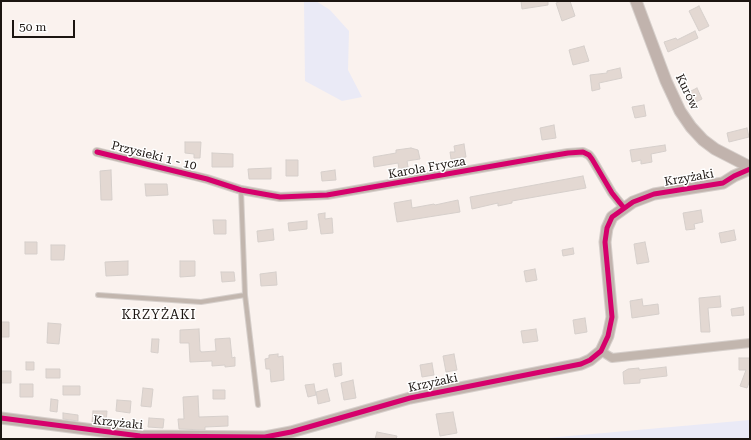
<!DOCTYPE html>
<html>
<head>
<meta charset="utf-8">
<style>
  body { margin:0 }
  #map { position:relative; width:751px; height:440px; overflow:hidden; background:#faf2ee; font-family:"Roboto Serif",serif }
  canvas { display:block }
  .frame { position:absolute; inset:0; border:2px solid #1c1511; pointer-events:none }
  .scale { position:absolute; left:12px; top:20px; width:63px; height:18px; box-sizing:border-box; border:2px solid #1c1511; border-top:0; padding-left:5px; font-size:12px; line-height:14px; white-space:nowrap; color:#1c1511; -webkit-text-stroke:3px #fff; paint-order:stroke }
</style>
</head>
<body>
<div id="map">
<canvas width="751" height="440"></canvas>
<div class="frame"></div>
<div class="scale">50 m</div>
</div>
<script>
const context = document.querySelector('canvas').getContext('2d');
context.lineJoin = 'round';
function paint(path, color) { context.fillStyle = color; context.fill(path, 'evenodd'); }
const toPath = rows => new Path2D(rows.map(r => 'M' + r).join(''));
function trace(path, color, width, dash) { context.strokeStyle = color; context.lineWidth = width; context.lineCap = dash ? 'butt' : 'round'; context.setLineDash(dash || []); context.stroke(path); }
function drawText(font, color, halo, rows, align = 'center') {
  context.font = font + ' "Roboto Serif",serif'; context.lineWidth = 3; context.setLineDash([]); context.textBaseline = 'middle'; context.strokeStyle = halo; context.fillStyle = color; for (const [text, x, y, turn = 0] of rows) {
    context.save(); context.translate(x, y); context.rotate((+turn || 0) * Math.PI / 180); context.textAlign = isNaN(turn) ? turn : align; if (halo) context.strokeText(text, 0, 0); context.fillText(text, 0, 0); context.restore();
  }
}
paint(toPath([
  [304,1,316,1,330,10,349,31,348,70,362,97,342,101,305,81],
  [750,420,750,439,536,439]
]), '#eaeaf6');
const building = toPath([
  [521,1,548,1,548,5,522,9,521,1],
  [561,1,570,1,575,16,562,21,556,3,561,1],
  [699,6,709,26,699,31,689,11,699,6],
  [695,31,698,38,668,52,664,42,676,38,677,40,695,31],
  [584,46,589,61,573,65,569,50,584,46],
  [620,68,622,78,599,83,600,89,592,91,590,75,607,73,607,71,620,68],
  [697,88,702,99,690,105,685,94,697,88],
  [644,105,646,116,635,118,632,107,644,105],
  [554,125,556,138,542,140,540,128,554,125],
  [747,128,749,137,729,142,727,133,747,128],
  [185,142,201,142,200,158,194,158,194,154,185,153,185,142],
  [464,144,466,157,451,159,450,152,455,152,454,146,464,144],
  [665,145,666,151,651,154,652,162,641,164,641,160,632,162,630,150,665,145],
  [411,148,418,150,420,159,407,161,408,167,399,169,398,163,374,167,373,157,396,153,396,150,411,148],
  [212,153,233,154,233,167,212,167,212,153],
  [286,160,298,160,298,176,286,176,286,160],
  [271,168,271,179,249,179,248,169,271,168],
  [111,170,112,200,101,200,100,171,111,170],
  [335,170,336,180,322,181,321,172,335,170],
  [583,176,586,188,512,201,512,203,498,206,498,203,472,209,470,197,583,176],
  [145,184,167,184,168,195,146,196,145,184],
  [411,200,412,208,434,204,435,205,458,200,460,212,397,222,394,203,411,200],
  [701,210,703,222,694,224,695,229,686,230,683,213,701,210],
  [325,213,325,219,332,218,333,233,321,234,318,214,325,213],
  [213,220,226,220,226,234,214,234,213,220],
  [307,221,307,229,289,231,288,223,307,221],
  [273,229,274,240,258,242,257,231,273,229],
  [734,230,736,240,721,243,719,233,734,230],
  [25,242,37,242,37,254,25,254,25,242],
  [645,242,649,262,637,264,634,244,645,242],
  [51,245,65,245,64,260,51,260,51,245],
  [573,248,574,254,563,256,562,250,573,248],
  [128,261,128,275,106,276,105,262,128,261],
  [180,261,195,261,195,276,180,277,180,261],
  [535,269,537,280,526,282,524,271,535,269],
  [221,272,234,272,235,281,222,282,221,272],
  [276,272,277,285,261,286,260,274,276,272],
  [720,296,721,307,708,308,710,332,701,332,699,298,720,296],
  [642,299,643,306,658,304,659,314,632,318,630,301,642,299],
  [743,307,744,315,732,316,731,309,743,307],
  [585,318,587,332,575,334,573,320,585,318],
  [1,322,9,322,9,337,1,337,1,322],
  [48,323,61,324,59,344,47,343,48,323],
  [199,329,200,351,201,351,201,352,216,351,215,339,230,338,232,358,235,357,235,366,225,367,225,365,212,366,212,361,190,362,189,343,180,343,180,330,199,329],
  [536,329,538,341,523,343,521,331,536,329],
  [152,339,159,339,158,353,151,352,152,339],
  [278,354,278,357,283,356,284,380,271,382,270,369,266,369,265,359,269,358,269,355,278,354],
  [454,354,457,370,446,372,443,356,454,354],
  [739,358,750,358,750,380,747,388,740,386,746,370,739,370,739,358],
  [26,362,34,362,34,370,26,370,26,362],
  [341,363,342,375,335,377,333,364,341,363],
  [432,363,434,375,422,377,420,365,432,363],
  [666,367,667,376,640,379,640,383,624,384,623,372,628,369,639,368,639,370,666,367],
  [46,369,60,369,60,378,46,378,46,369],
  [1,371,11,371,11,383,1,383,1,371],
  [353,380,356,398,344,400,341,383,353,380],
  [20,384,33,384,33,397,20,397,20,384],
  [314,384,316,395,308,397,305,385,314,384],
  [63,386,80,386,80,395,63,395,63,386],
  [143,388,153,389,151,407,141,406,143,388],
  [327,389,330,401,318,404,316,392,327,389],
  [213,390,225,390,225,399,213,399,213,390],
  [198,396,199,417,228,416,228,426,205,427,205,430,179,429,178,419,184,419,183,397,198,396],
  [51,399,58,400,57,412,50,411,51,399],
  [117,400,131,401,130,413,116,411,117,400],
  [93,411,107,411,106,423,92,422,93,411],
  [453,412,457,433,440,436,436,414,453,412],
  [63,413,78,415,78,421,63,419,63,413],
  [149,418,164,419,163,428,148,427,149,418],
  [377,432,397,436,396,439,375,439,377,432]
]);
paint(building, '#e3d8d2');
trace(building, '#d6cfcb', 1);
const lane = toPath([
  [241,190,245,295,258,405],
  [98,295,201,302,245,295]
]);
const street = toPath([
  [97,152,207,179,241,190,280,197,327,195,544,157,568,153,583,152,589,155,592,159,612,193,624,208],
  [601,351,612,358,750,343]
]);
const secondary = toPath([
  [636,1,666,81,680,111,691,127,703,140,715,149,750,167],
  [1,418,140,436,265,437,291,432,410,398,581,364,590,360,601,351,608,336,612,317,605,242,607,228,612,217,633,202,654,194,723,183,734,176,750,169]
]);
trace(lane, '#d6cfcb', 6);
trace(street, '#d6cfcb', 10);
trace(secondary, '#d6cfcb', 13);
trace(lane, '#c2b6ae', 4);
trace(street, '#c2b6ae', 8);
trace(secondary, '#c1b3ad', 11);
trace(toPath([
  [97,152,207,179,241,190,280,197,327,195,544,157,568,153,583,152,589,155,592,159,612,193,624,208],
  [1,418,140,436,265,437,291,432,410,398,581,364,590,360,601,351,608,336,612,317,605,242,607,228,612,217,633,202,654,194,723,183,734,176,750,169]
]), '#d6006c', 5);
drawText('12px', '#1c1511', '#fff', [
  ["Kurów",687,92,64],
  ["Przysieki 1 - 10",154,156,14],
  ["Karola Frycza",427,168,-10],
  ["Krzyżaki",689,178,-10],
  ["Krzyżaki",433,383,-12],
  ["Krzyżaki",118,423,6]
]);
context.letterSpacing = '1px';
drawText('13px', '#1c1511', '#fff', [
  ["KRZYŻAKI",159,315]
]);
context.letterSpacing = '0px';
</script>
</body>
</html>
